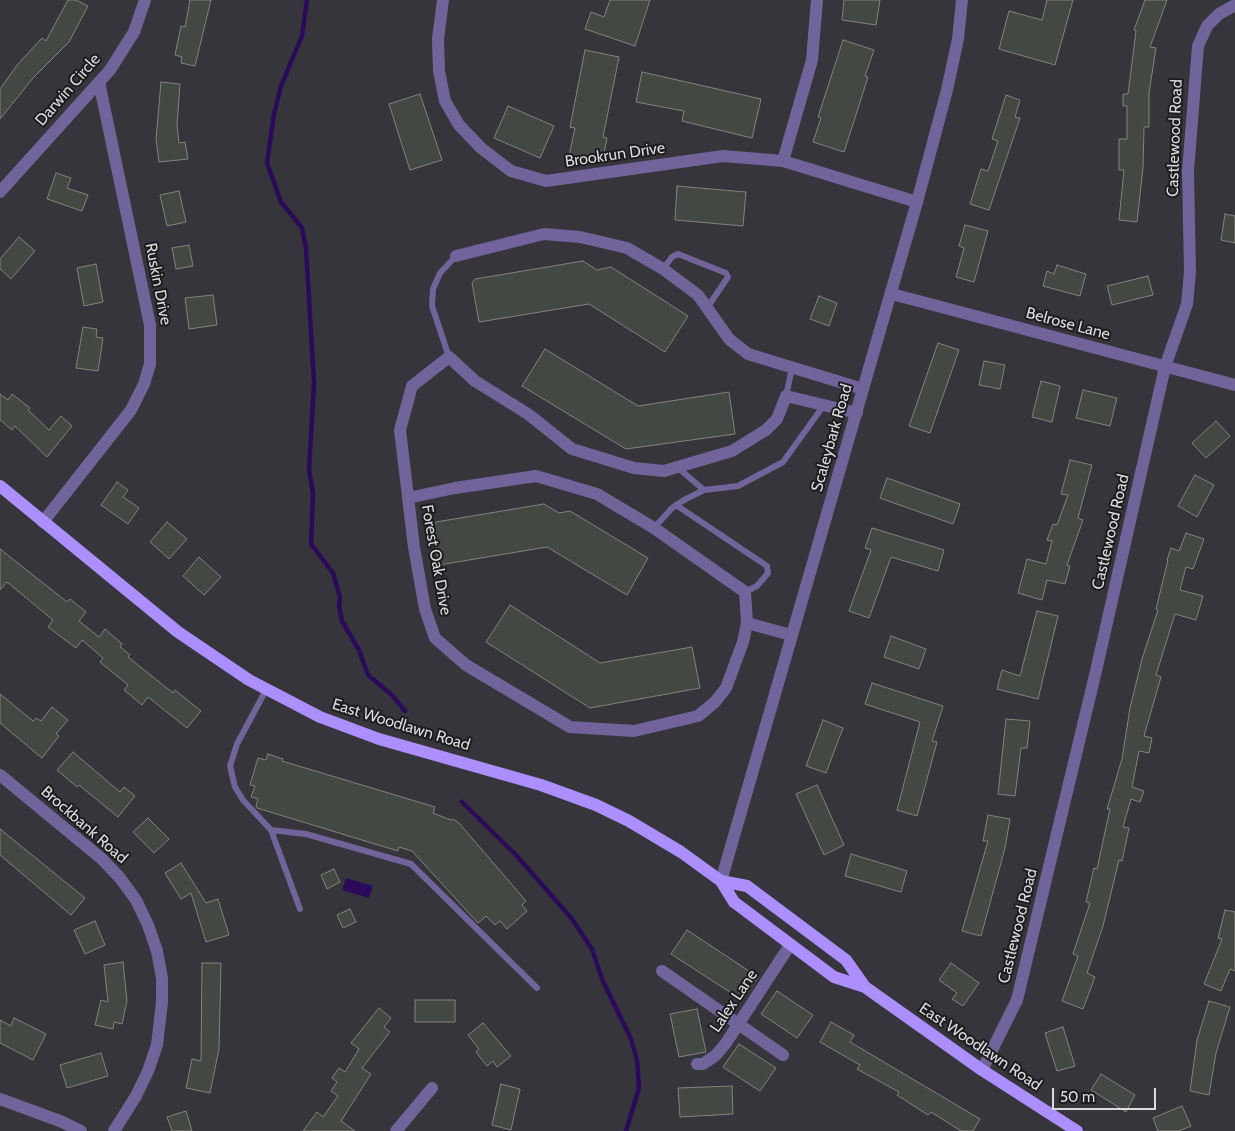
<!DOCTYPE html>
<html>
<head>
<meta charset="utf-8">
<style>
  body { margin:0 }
  #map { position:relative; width:1235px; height:1131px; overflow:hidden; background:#36353b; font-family:Cabin,sans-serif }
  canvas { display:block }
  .scale { position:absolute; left:1052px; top:1088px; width:104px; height:22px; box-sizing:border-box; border:2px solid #dbdade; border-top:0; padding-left:6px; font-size:15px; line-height:18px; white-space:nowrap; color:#dbdade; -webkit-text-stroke:4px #1d1d20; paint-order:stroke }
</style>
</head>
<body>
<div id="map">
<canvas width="1235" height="1131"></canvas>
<div class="scale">50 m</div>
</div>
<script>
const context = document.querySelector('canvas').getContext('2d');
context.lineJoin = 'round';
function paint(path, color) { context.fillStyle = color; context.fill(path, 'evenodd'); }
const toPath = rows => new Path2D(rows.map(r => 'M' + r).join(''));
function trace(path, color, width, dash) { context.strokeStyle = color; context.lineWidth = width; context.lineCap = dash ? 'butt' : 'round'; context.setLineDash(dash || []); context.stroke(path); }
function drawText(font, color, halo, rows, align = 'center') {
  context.font = font + ' Cabin,sans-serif'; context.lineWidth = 4; context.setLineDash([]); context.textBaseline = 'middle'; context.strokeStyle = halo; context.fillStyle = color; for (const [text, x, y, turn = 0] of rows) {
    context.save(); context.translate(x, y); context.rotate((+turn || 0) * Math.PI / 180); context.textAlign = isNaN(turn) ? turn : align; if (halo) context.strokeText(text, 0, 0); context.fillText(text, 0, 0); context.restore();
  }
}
paint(toPath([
  [346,878,373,886,369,898,342,890]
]), '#2b0b59');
trace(toPath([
  [307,0,302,36,281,86,274,114,267,163,281,202,302,228,306,248,314,383,309,470,313,493,311,544,333,573,340,597,339,606,342,621,359,650,368,675,392,695,405,711],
  [462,802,517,856,572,919,592,949,602,979,631,1039,637,1060,639,1088,626,1131]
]), '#2b0b59', 4.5);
const building = toPath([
  [68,0,76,0,88,6,69,42,33,78,0,119,0,89,18,64,42,38,46,41,68,0],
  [190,0,211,0,195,66,181,63,182,57,175,55,181,26,185,27,190,0],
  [610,0,650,0,635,46,585,29,591,12,604,17,610,0],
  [844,0,880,0,876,25,842,20,844,0],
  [1047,0,1073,0,1055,65,999,49,1009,11,1042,20,1047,0],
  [1145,0,1167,0,1150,47,1156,48,1149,93,1149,127,1144,127,1143,168,1137,222,1119,220,1124,170,1119,170,1119,139,1127,139,1127,106,1123,106,1123,94,1128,94,1136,31,1134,30,1145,0],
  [843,40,874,50,865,76,868,77,844,152,813,142,821,118,818,117,843,40],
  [585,50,619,57,603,137,607,138,602,163,569,156,575,128,570,127,585,50],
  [642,72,761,99,752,138,682,121,684,111,636,102,642,72],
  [161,82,180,84,177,125,179,143,185,142,188,159,159,162,156,139,161,82],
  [420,94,442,160,410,170,389,104,420,94],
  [1006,95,1020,100,1015,117,1020,118,989,210,970,204,981,169,988,171,998,141,992,139,1006,95],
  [508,106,554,126,540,158,494,138,508,106],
  [56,173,71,178,67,188,88,195,82,211,47,199,56,173],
  [677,186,746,192,743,226,675,220,677,186],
  [179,191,186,222,167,226,160,195,179,191],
  [1225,214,1235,216,1235,243,1221,240,1225,214],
  [965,225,988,231,974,282,956,277,964,248,959,246,965,225],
  [19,237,35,251,11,279,0,269,0,259,19,237],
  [189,245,193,266,176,269,172,248,189,245],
  [583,261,597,270,611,267,688,316,665,352,589,304,479,322,472,283,475,279,583,261],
  [96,264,103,302,84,306,77,268,96,264],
  [1057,265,1086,274,1080,296,1043,286,1047,271,1054,274,1057,265],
  [1148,276,1153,295,1112,305,1107,286,1148,276],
  [213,295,217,325,189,329,185,298,213,295],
  [819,296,837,303,829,326,810,319,819,296],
  [83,327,97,329,96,337,103,338,98,371,76,368,83,327],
  [938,343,959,350,930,433,909,426,938,343],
  [545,349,638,406,729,392,735,434,626,449,522,386,545,349],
  [984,361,1005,365,1000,389,979,385,984,361],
  [1041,381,1060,386,1052,422,1032,417,1041,381],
  [1083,390,1117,398,1110,426,1076,418,1083,390],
  [0,394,8,400,12,394,30,408,28,410,49,430,61,416,72,426,47,457,15,426,12,430,0,420,0,394],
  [1216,421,1230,436,1206,458,1192,443,1216,421],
  [1070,460,1092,465,1078,518,1083,520,1067,565,1070,566,1065,584,1047,580,1042,600,1018,593,1027,559,1046,564,1052,541,1047,540,1053,524,1057,525,1068,495,1061,494,1070,460],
  [1195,475,1214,485,1197,517,1178,506,1195,475],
  [887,478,960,504,953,524,880,498,887,478],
  [117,482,128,490,123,497,139,508,128,524,101,505,117,482],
  [544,504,559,513,570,511,648,558,627,595,547,547,439,565,432,528,436,522,544,504],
  [167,522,187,539,169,559,150,542,167,522],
  [872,528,944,550,938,571,891,557,869,618,849,611,871,550,865,548,872,528],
  [1186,533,1204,539,1193,569,1186,567,1180,590,1203,596,1196,620,1175,614,1156,675,1161,677,1144,736,1152,738,1149,753,1139,751,1132,787,1144,791,1140,802,1131,799,1123,827,1129,828,1122,861,1119,860,1103,926,1087,973,1095,977,1083,1009,1062,1001,1078,956,1073,954,1090,903,1086,902,1094,868,1097,869,1110,809,1107,809,1122,759,1130,708,1142,659,1158,610,1156,609,1168,560,1167,560,1171,548,1179,551,1186,533],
  [0,549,67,602,70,599,86,612,79,621,99,637,105,629,122,644,120,647,130,655,128,657,173,693,175,690,201,711,187,728,148,697,142,705,124,690,128,685,100,662,103,658,82,640,76,648,48,627,53,620,7,582,0,590,0,549],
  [199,557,221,577,204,595,183,576,199,557],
  [510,605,600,663,692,647,700,688,590,708,486,642,510,605],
  [1037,611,1058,616,1038,699,997,689,1002,670,1020,676,1037,611],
  [891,636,926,649,919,669,884,657,891,636],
  [872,683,943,706,932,741,937,742,917,816,897,810,920,722,865,704,872,683],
  [0,694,33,721,36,718,41,721,52,707,68,720,56,734,59,736,42,758,0,723,0,694],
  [1006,719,1030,721,1027,748,1021,748,1015,796,998,794,1006,719],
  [823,720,843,728,826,773,806,766,823,720],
  [73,752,120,792,124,787,135,796,118,817,79,785,77,787,57,770,73,752],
  [268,754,283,759,282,761,435,807,433,813,451,820,453,819,459,823,526,901,522,905,527,911,507,929,500,921,495,925,486,916,478,923,412,851,399,847,398,851,257,808,256,806,258,799,251,797,255,786,250,785,258,758,266,760,268,754],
  [817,785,844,845,824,855,796,794,817,785],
  [988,815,1010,819,1005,848,981,936,962,931,988,841,983,841,988,815],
  [148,818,169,839,154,853,133,832,148,818],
  [0,829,85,898,71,915,0,855,0,829],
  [851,854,907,871,901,892,845,876,851,854],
  [181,863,206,903,218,899,229,935,206,942,191,893,181,899,165,873,181,863],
  [334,869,340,882,327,889,321,875,334,869],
  [350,909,356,922,343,928,337,915,350,909],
  [1225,910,1235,912,1235,971,1230,969,1221,991,1204,984,1222,939,1218,938,1225,910],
  [95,921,105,945,85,954,74,930,95,921],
  [687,930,758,977,742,1000,671,954,687,930],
  [123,962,127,1001,122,1024,114,1022,113,1029,95,1025,101,1000,108,1002,104,965,123,962],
  [202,963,221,963,219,1049,210,1093,186,1088,192,1059,201,1061,202,963],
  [951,963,979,983,963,1006,952,999,957,993,939,980,951,963],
  [777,991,813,1015,797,1038,761,1014,777,991],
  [415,1000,455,1000,455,1022,415,1022,415,1000],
  [1209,1001,1230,1007,1216,1053,1209,1095,1190,1091,1197,1040,1209,1001],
  [379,1008,391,1018,384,1027,390,1032,362,1068,371,1074,341,1121,355,1131,303,1131,317,1112,323,1117,338,1096,331,1091,337,1082,332,1078,339,1068,345,1072,359,1049,351,1043,379,1008],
  [697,1009,706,1052,679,1057,670,1014,697,1009],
  [14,1018,46,1034,33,1060,0,1043,0,1020,11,1026,14,1018],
  [831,1022,854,1035,850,1042,980,1119,973,1131,961,1131,931,1112,928,1115,897,1095,899,1092,857,1069,860,1065,820,1042,831,1022],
  [483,1023,511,1056,497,1067,493,1061,487,1066,476,1052,479,1049,468,1035,483,1023],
  [1063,1027,1075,1066,1057,1071,1045,1033,1063,1027],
  [739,1044,776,1068,760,1091,723,1067,739,1044],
  [101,1053,108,1076,67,1088,60,1065,101,1053],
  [1101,1074,1135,1095,1126,1112,1091,1090,1101,1074],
  [501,1084,520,1089,511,1130,492,1125,501,1084],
  [732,1086,733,1114,680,1117,678,1088,732,1086],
  [1182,1106,1191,1126,1179,1131,1158,1131,1153,1118,1182,1106],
  [186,1111,192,1131,172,1131,167,1117,186,1111]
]);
paint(building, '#444842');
trace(building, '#80847d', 1);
trace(toPath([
  [663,269,672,257,678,254,726,273,728,277,707,308],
  [449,357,432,306,433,289,440,273,456,256],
  [786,396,792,368],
  [677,467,704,490],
  [676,505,767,566,768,573,757,586,745,592],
  [654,528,672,508,684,500,704,490,738,486,783,462,824,405],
  [266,690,237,744,230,766,235,787,243,800,271,830,306,834,411,864,537,988],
  [271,830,300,909]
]), '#71649a', 6);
trace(toPath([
  [443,0,438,39,439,71,445,101,459,125,481,148,511,171,546,181,723,156,783,161,917,202],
  [783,161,812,60,817,0],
  [0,192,110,70,134,32,145,0],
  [456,256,544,234,580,237,627,248,663,269,698,295,729,339,748,354,863,389],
  [892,294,1235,385],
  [408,498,455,488,536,476,597,494,654,528,745,592,747,623,791,635],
  [43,522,131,410,144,384,150,364,150,325,99,82],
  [747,623,743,642,726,688,715,702,698,716,634,731,570,727,466,665,435,638,425,609,414,547,400,430,412,386,449,357,475,381,528,414,572,449,634,468,664,471,732,451,766,430,777,419,786,396,857,413],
  [0,775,102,859,120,878,136,900,148,925,157,951,162,978,162,1002,157,1045,148,1071,136,1096,114,1131],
  [662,971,783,1055],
  [697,1064,703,1064,716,1055,726,1043,790,945],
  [982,1070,1017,1000,1096,671,1165,367,1187,304,1190,272,1188,171,1198,46,1207,26,1219,14,1235,5],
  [0,1099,60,1121,81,1131],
  [396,1131,432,1088]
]), '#71649a', 12);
trace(toPath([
  [721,881,917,202,947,90,958,39,962,0]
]), '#71649a', 12);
trace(toPath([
  [0,486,178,632,249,680,320,717,379,739,541,785,596,805,629,821,681,852,721,881,734,902,834,977,865,987,982,1070,1077,1131],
  [721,881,747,886,846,960,865,987]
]), '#ac8ffd', 12);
drawText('16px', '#dbdade', '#1d1d20', [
  ["Darwin Circle",68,90,-49],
  ["Castlewood Road",1175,138,-88],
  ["Brookrun Drive",615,155,-8],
  ["Ruskin Drive",158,284,79],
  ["Belrose Lane",1068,324,15],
  ["Scaleybark Road",832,438,-74],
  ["Castlewood Road",1111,532,-77],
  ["Forest Oak Drive",436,560,80],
  ["East Woodlawn Road",401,725,17],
  ["Brockbank Road",84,825,41],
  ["Castlewood Road",1018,926,-76],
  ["Lalex Lane",734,1001,-56],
  ["East Woodlawn Road",980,1047,34]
]);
</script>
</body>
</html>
